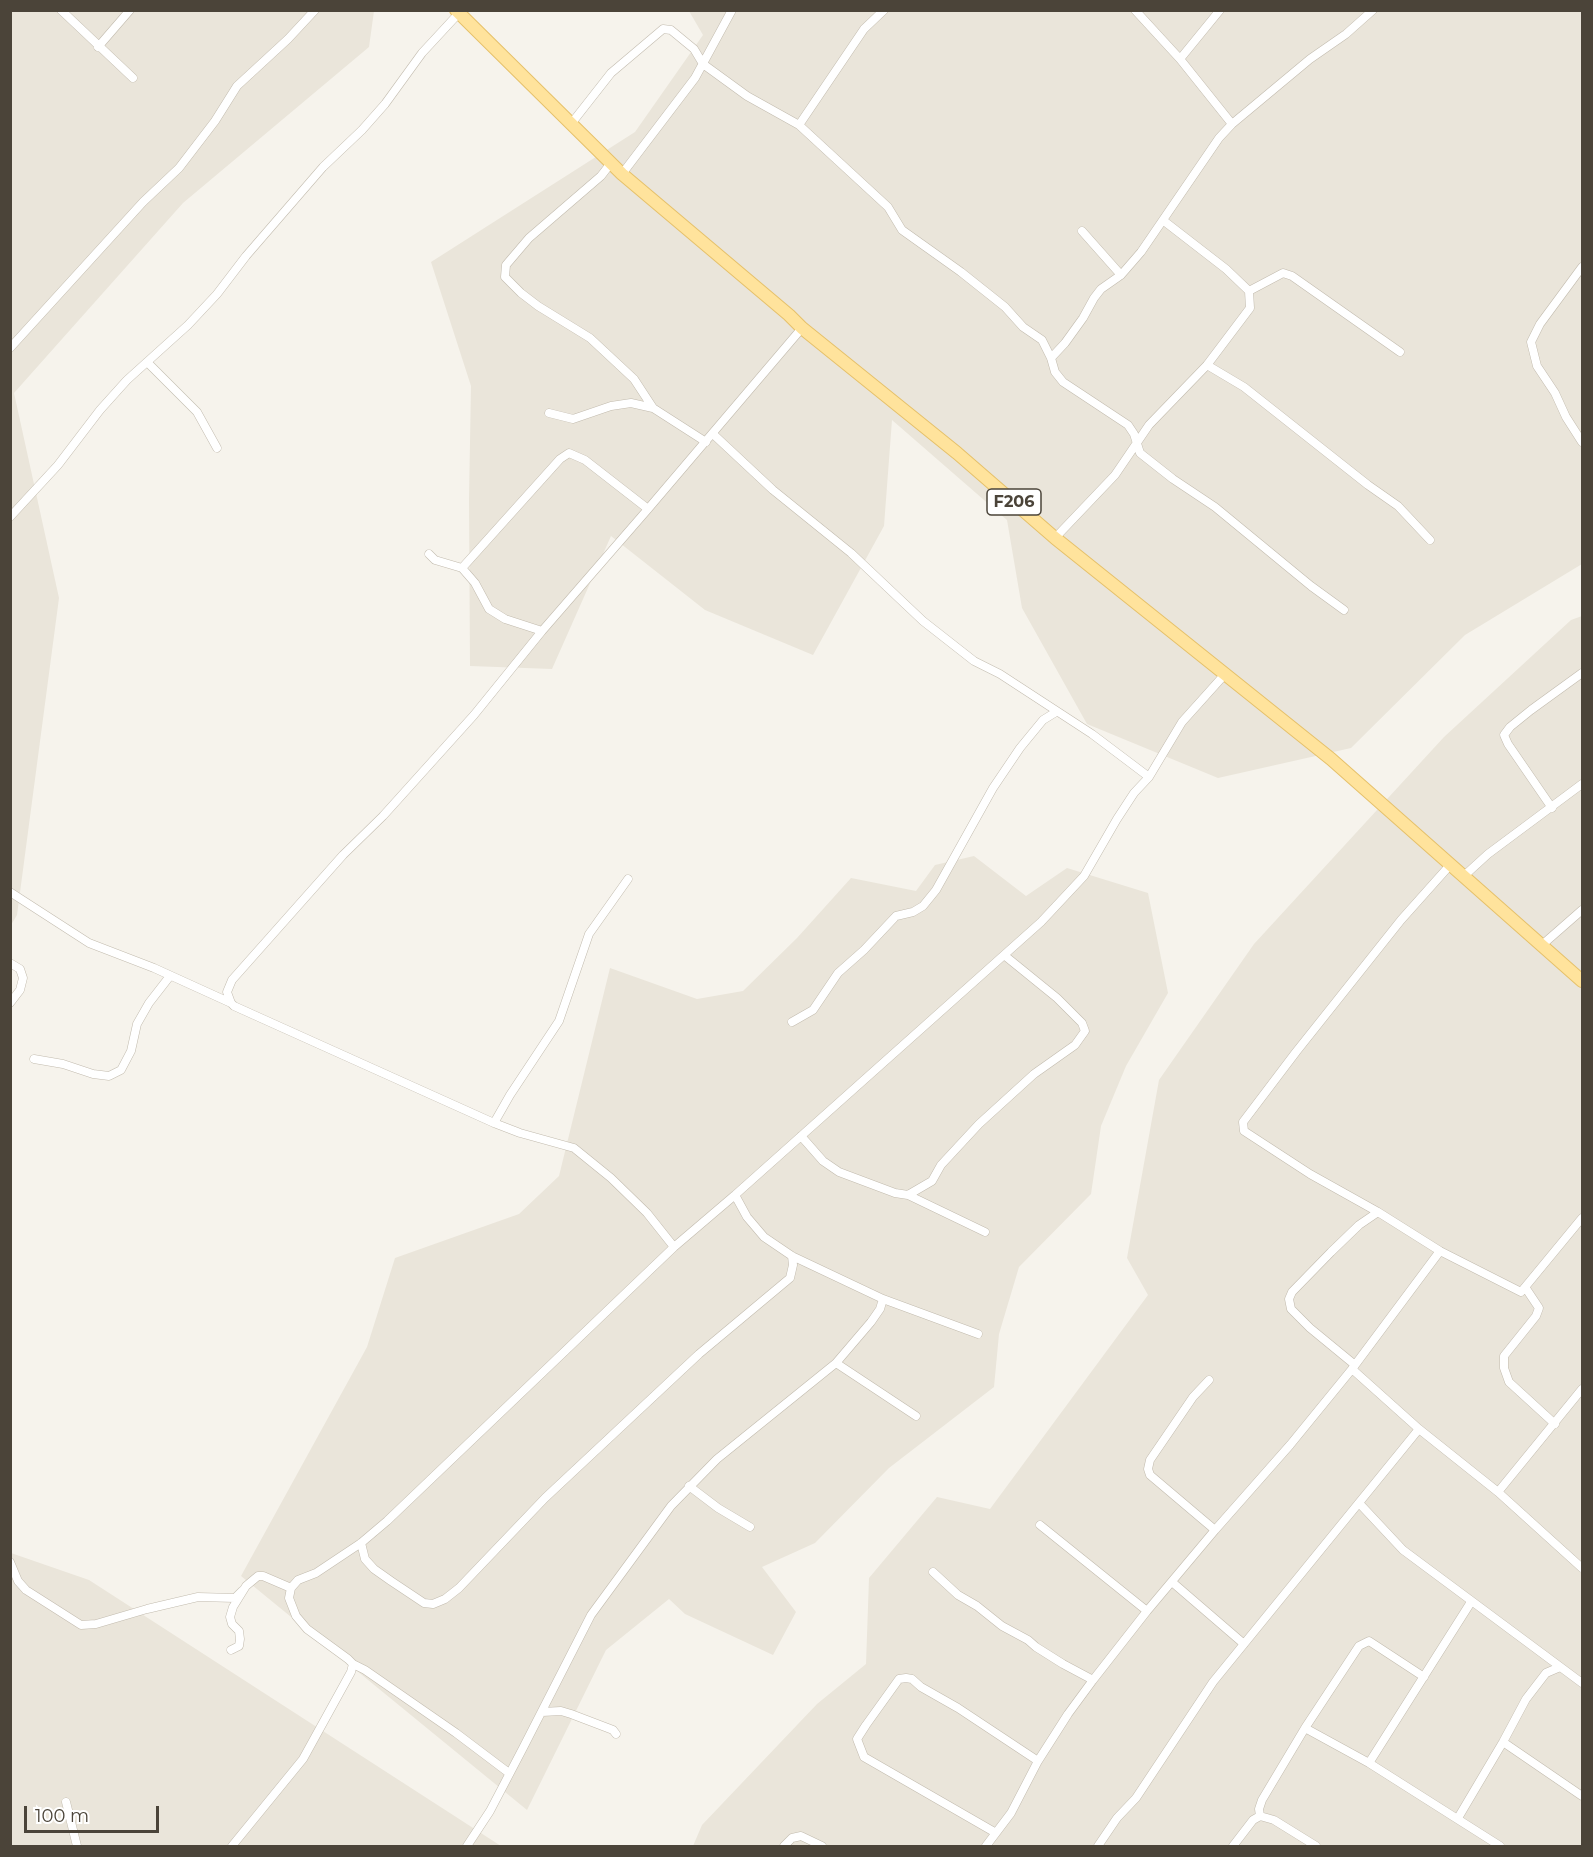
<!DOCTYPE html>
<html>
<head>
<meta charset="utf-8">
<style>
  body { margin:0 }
  #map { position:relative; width:1593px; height:1857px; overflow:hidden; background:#f6f3ec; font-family:Montserrat,sans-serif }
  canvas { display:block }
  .frame { position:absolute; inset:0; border:12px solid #4b4439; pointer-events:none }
  .scale { position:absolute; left:24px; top:1806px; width:135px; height:27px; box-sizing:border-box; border:3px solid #4b4439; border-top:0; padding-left:8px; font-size:18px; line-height:21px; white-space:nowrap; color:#4b4439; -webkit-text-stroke:4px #fff; paint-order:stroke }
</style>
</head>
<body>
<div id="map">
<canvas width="1593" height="1857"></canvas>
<div class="frame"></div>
<div class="scale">100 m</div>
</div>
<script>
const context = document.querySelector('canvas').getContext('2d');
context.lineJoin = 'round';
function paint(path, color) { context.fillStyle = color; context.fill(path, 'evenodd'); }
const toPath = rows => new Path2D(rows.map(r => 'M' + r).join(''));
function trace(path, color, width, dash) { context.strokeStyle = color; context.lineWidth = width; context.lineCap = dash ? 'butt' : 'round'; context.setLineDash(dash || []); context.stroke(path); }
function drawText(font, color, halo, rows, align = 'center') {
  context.font = font + ' Montserrat,sans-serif'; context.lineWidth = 5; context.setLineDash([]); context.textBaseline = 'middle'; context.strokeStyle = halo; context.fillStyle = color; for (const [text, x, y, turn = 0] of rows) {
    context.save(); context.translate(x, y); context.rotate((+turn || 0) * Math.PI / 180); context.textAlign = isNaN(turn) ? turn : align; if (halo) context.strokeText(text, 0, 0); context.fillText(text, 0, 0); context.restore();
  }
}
paint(toPath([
  [11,11,374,11,369,47,183,203,14,393,59,598,17,915,11,925],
  [689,11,1582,11,1582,564,1465,635,1351,748,1218,778,1087,724,1022,608,1007,520,892,420,884,526,813,655,705,610,611,536,552,669,470,666,469,499,471,386,431,262,635,132,703,35],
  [1582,616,1582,1846,693,1846,702,1825,817,1704,866,1664,869,1578,937,1497,990,1509,1148,1295,1127,1258,1159,1080,1254,944,1444,737,1571,620],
  [974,856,1026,896,1067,868,1148,893,1168,993,1126,1066,1101,1126,1091,1194,1019,1267,999,1334,994,1387,889,1468,815,1543,762,1567,796,1612,773,1655,685,1614,669,1599,606,1650,527,1810,241,1576,367,1347,395,1258,519,1214,559,1176,610,968,697,999,743,991,797,938,851,878,916,891,935,865],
  [11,1553,89,1580,501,1846,11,1846]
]), '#eae5da');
const minor = toPath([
  [61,10,133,78],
  [1135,10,1180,59,1232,124],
  [98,47,130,10],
  [1180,59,1220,10],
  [571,124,611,73,663,29,671,30,694,49,703,64,747,96,799,125,888,207,902,230,961,272,1005,307,1023,327,1042,340,1051,358,1055,372,1063,382,1128,425,1134,434,1140,453,1173,479,1215,507,1311,586,1344,610],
  [799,125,864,29,884,10],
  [611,163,601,176,529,238,506,265,505,277,521,293,538,306,590,338,634,379,653,408],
  [622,174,695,78,732,10],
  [1082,231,1121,275],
  [1582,267,1540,324,1531,342,1537,366,1555,393,1566,417,1582,442],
  [1249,291,1283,273,1292,276,1400,352],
  [10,348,143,202,179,168,215,121,237,86,288,39,315,10],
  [1051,358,1065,343,1083,318,1094,298,1101,289,1121,275,1141,252,1219,138,1232,124,1310,59,1346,34,1373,10],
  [147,362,197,412,217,448],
  [1207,365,1244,387,1368,485,1398,506,1430,540],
  [549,413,573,419,611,406,631,403,653,408,706,442],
  [713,434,773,490,851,553,923,621,974,661,1000,674,1092,734,1149,777],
  [10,517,58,465,100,410,127,380,188,325,217,294,246,256,323,167,362,130,385,104,422,53,459,13],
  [1055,538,1115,475,1149,425,1207,365,1250,308,1249,291,1226,269,1164,221],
  [429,554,435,560,462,568,475,583,489,609,505,619,542,631],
  [462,568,560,459,569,453,585,460,648,509],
  [1552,808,1508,744,1504,735,1510,727,1531,710,1582,673],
  [1451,864,1401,920,1296,1052,1243,1122,1244,1131,1310,1174,1378,1212,1440,1251,1521,1292,1582,1218],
  [1465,875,1488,854,1582,784],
  [628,879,589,934,559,1021,510,1095,494,1123,520,1133,574,1148,611,1178,647,1213,674,1247],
  [10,892,89,943,154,968,231,1003],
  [1542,945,1582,910],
  [10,963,20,969,23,978,20,990,10,1003],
  [792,1022,813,1010,838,973,864,950,896,916,913,912,923,906,936,890,993,788,1020,748,1043,720,1056,712],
  [34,1059,63,1064,93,1074,109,1076,121,1070,131,1051,137,1024,149,1003,170,976],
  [494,1123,234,1006,231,1003,227,992,232,980,343,855,383,816,474,715,542,631,648,509,802,328],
  [801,1136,823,1161,839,1172,895,1193,908,1195,932,1181,941,1165,979,1124,1034,1074,1075,1045,1085,1031,1082,1023,1057,998,1004,955],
  [735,1195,747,1217,764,1237,792,1256,883,1299,978,1334],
  [908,1195,985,1232],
  [1525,1287,1539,1308,1536,1316,1504,1356,1504,1368,1509,1382,1555,1424],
  [836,1363,916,1416],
  [1355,1365,1310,1328,1291,1309,1289,1299,1292,1292,1331,1252,1359,1225,1378,1212],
  [1352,1369,1419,1429,1498,1492,1582,1568],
  [1209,1380,1193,1397,1150,1460,1148,1469,1150,1475,1215,1530],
  [689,1486,718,1508,750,1527],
  [1498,1492,1582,1389],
  [1359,1503,1403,1550,1582,1683],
  [1040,1525,1147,1611],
  [361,1543,365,1559,374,1569,391,1581,424,1603,433,1604,445,1599,459,1588,545,1498,699,1354,790,1278,793,1265,792,1256],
  [10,1562,18,1581,26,1590,81,1625,96,1624,147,1609,198,1597,235,1598,242,1591],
  [933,1572,958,1595,977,1606,1002,1626,1028,1640,1036,1647,1063,1664,1093,1680],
  [1172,1582,1244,1644],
  [231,1650,239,1646,240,1639,239,1631,232,1624,230,1617,233,1607,246,1586,258,1576,263,1576,291,1588],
  [353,1664,365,1670,456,1733,509,1773],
  [542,1712,561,1711,571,1714,613,1730,616,1734],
  [1305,1728,1359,1646,1369,1641,1424,1677],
  [1503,1742,1582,1796],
  [1369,1763,1471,1602],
  [66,1802,77,1846],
  [1260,1816,1259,1809,1262,1800,1305,1728,1369,1763,1500,1846],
  [1458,1818,1503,1742,1526,1699,1546,1673,1560,1667],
  [996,1833,864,1757,857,1739,866,1725,899,1679,906,1678,912,1679,921,1687,958,1708,1038,1761],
  [232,1846,303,1759,351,1672,353,1664,348,1659,307,1629,296,1616,289,1598,291,1588,298,1580,316,1573,361,1543,387,1521,674,1247,735,1195,1041,922,1084,876,1117,819,1134,793,1149,777,1182,722,1226,673],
  [467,1846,490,1811,523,1748,591,1615,671,1506,717,1459,836,1363,871,1322,880,1309,883,1299],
  [784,1846,792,1838,801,1836,822,1846],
  [986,1846,1011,1813,1038,1761,1068,1714,1093,1680,1147,1611,1215,1530,1290,1445,1352,1369,1440,1251],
  [1098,1846,1117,1818,1136,1798,1213,1682,1419,1429],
  [1233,1846,1253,1820,1260,1816,1274,1820,1316,1846]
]);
const primary = toPath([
  [456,10,622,174,789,315,802,328,957,453,1055,538,1331,759,1582,981]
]);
trace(minor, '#c2bbae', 9);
trace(primary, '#e6c16a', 14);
trace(minor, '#fff', 8);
trace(primary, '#ffe39c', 12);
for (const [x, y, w] of [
  [1014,502,54]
]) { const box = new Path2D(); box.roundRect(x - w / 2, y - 13, w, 26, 4.5); context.fillStyle = '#fff'; context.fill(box); trace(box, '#4b4439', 1.5); }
drawText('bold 16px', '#4b4439', null, [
  ["F206",1014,502]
]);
</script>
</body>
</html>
